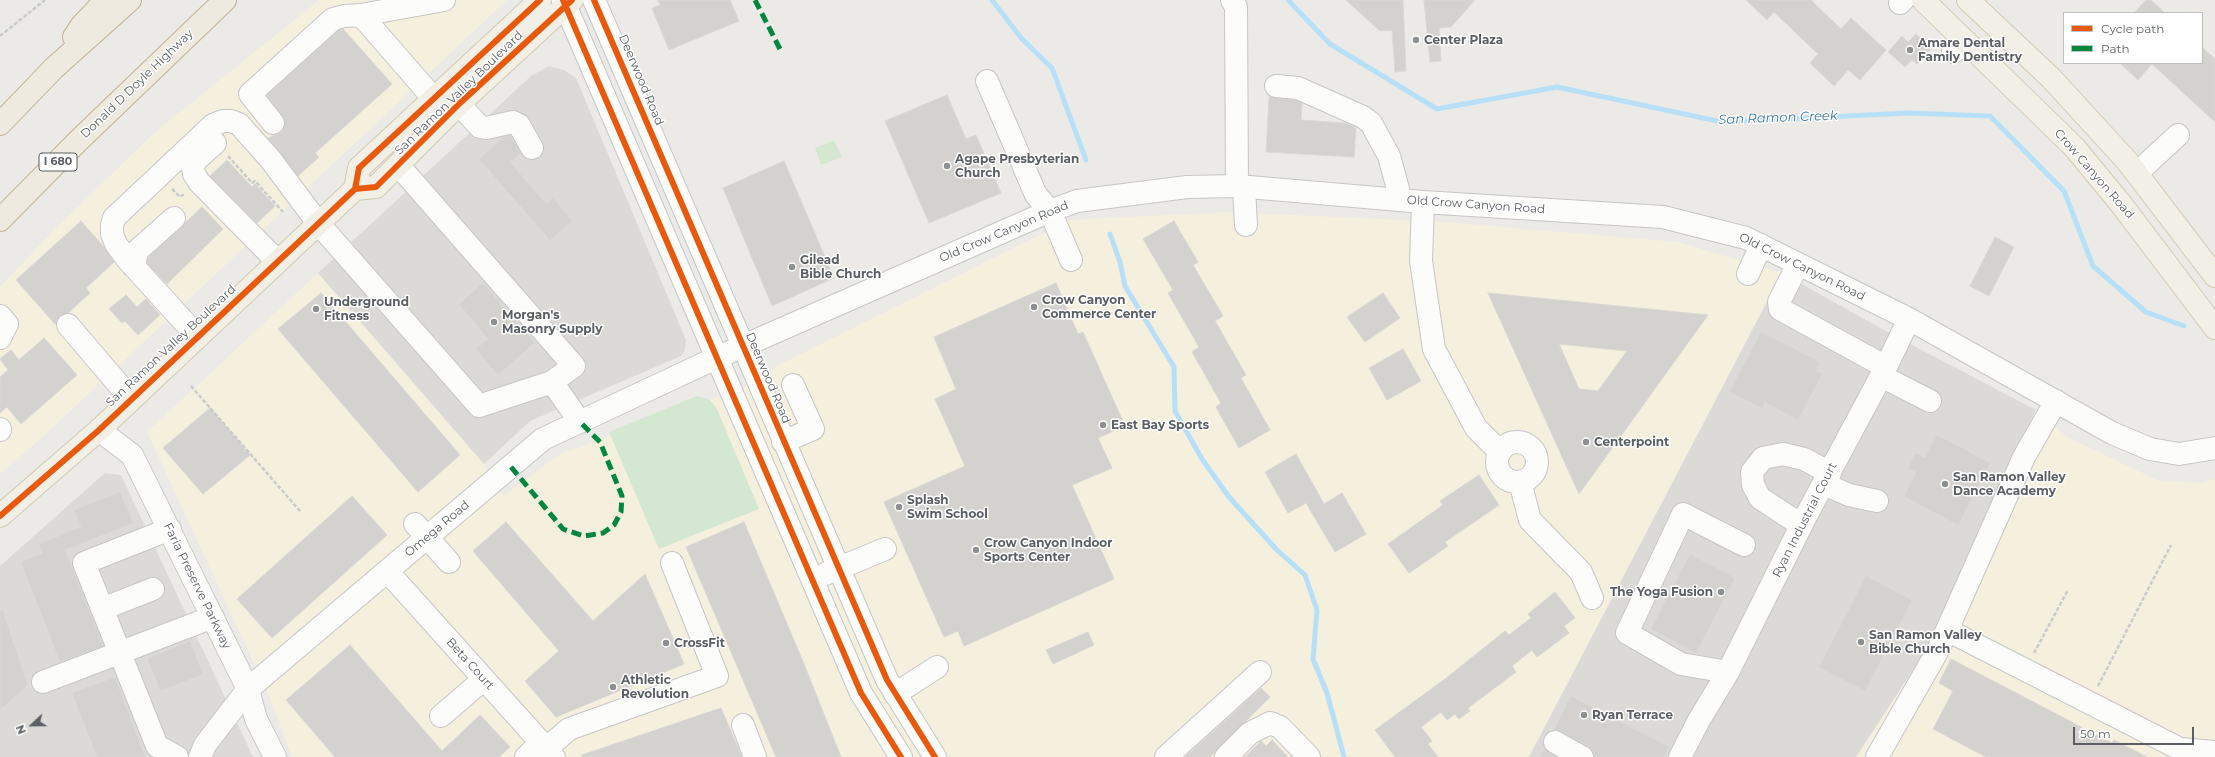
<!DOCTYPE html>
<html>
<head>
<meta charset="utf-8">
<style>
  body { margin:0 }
  #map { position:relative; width:2215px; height:757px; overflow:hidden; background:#ebeae6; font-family:Montserrat,sans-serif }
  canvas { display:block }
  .legend { position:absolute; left:2063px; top:12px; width:140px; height:52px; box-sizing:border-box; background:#fff; border:1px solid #bdbfc1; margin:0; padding:5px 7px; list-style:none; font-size:12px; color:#5b5f63 }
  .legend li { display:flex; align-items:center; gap:8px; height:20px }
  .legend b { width:20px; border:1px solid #bdbfc1 }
  .north { position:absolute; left:12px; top:705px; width:40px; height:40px; -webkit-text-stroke:3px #fff; paint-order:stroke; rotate:248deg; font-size:11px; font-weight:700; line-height:16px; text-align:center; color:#5b5f63 }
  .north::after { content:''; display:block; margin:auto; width:14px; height:18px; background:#5b5f63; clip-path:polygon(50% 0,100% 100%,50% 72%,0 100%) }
  .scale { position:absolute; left:2073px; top:727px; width:121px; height:18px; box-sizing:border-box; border:2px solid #5b5f63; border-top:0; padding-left:5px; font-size:12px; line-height:14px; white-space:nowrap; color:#5b5f63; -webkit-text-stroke:3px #fff; paint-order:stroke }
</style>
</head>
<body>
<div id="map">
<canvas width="2215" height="757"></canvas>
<ul class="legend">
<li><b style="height:5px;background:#e8590c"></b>Cycle path</li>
<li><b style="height:5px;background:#00873e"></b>Path</li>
</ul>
<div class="north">N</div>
<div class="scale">50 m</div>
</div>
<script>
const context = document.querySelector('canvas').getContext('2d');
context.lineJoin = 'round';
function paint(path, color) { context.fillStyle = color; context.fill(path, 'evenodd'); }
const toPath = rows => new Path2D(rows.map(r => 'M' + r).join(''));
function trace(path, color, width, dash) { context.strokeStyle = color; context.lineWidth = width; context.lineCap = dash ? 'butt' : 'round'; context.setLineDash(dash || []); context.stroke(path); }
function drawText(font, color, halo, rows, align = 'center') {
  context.font = font + ' Montserrat,sans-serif'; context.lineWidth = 3; context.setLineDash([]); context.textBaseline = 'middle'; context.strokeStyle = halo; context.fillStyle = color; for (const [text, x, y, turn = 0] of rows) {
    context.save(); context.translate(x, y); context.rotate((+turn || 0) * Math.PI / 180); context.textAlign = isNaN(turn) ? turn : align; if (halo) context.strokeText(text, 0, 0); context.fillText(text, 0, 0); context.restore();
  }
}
paint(toPath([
  [319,0,507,0,46,434,0,474,0,287,53,231,154,133],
  [1227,212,1445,222,1678,242,1782,273,1529,757,292,757,270,698,147,432,318,273,484,464,504,496,560,454,740,389,781,364,1070,220],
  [2036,410,2067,437,2159,481,2200,483,2215,479,2215,757,1856,757,1928,647]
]), '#f5efde');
paint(toPath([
  [549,66,564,70,576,78,686,340,685,350,681,356,530,421,484,464,318,273,531,76],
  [1782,273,1893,335,2036,410,1928,647,1856,757,1529,757],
  [105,473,121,475,253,757,0,757,0,566]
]), '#dcdad7');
paint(toPath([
  [834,140,842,157,821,165,815,148],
  [697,396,710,400,717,409,759,509,659,549,609,432]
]), '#d4e8d1');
trace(toPath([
  [992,0,1022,39,1052,68,1086,160],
  [1288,0,1330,44,1437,109,1557,87,1722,122,1909,113,1990,116,2064,191,2093,266,2146,312,2184,326],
  [1110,234,1120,262,1125,286,1174,367,1175,411,1202,459,1229,497,1276,549,1305,575,1317,610,1313,659,1327,693,1344,757]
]), '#b7e0f8', 5);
const building = toPath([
  [658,0,730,0,739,21,669,50,652,8,660,5,658,0],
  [1346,0,1403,0,1406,71,1395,72,1392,30,1380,31,1346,0],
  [1424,0,1475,0,1451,27,1439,28,1441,61,1430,62,1424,0],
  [1746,0,1811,0,1841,29,1851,18,1886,50,1860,80,1848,70,1834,86,1810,63,1818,54,1774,12,1767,20,1746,0],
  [2146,0,2151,0,2165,13,2134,13,2146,0],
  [343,29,392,84,315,153,319,157,298,176,268,138,281,133,285,122,267,95,339,30,343,29],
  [1916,34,1932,48,1917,64,1912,60,1905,67,1888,52,1902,36,1908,42,1916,34],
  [2202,47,2215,59,2215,122,2152,64,2138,80,2120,63,2202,63,2202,47],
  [947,95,966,139,976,135,1001,193,929,223,885,121,947,95],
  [1269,97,1295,100,1302,103,1301,120,1345,123,1356,128,1354,157,1266,152,1269,97],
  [510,135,521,153,510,162,546,204,553,198,572,221,550,240,479,159,504,137,510,135],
  [227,160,252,187,255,184,275,206,257,223,210,176,227,160],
  [784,161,834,278,772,306,723,188,784,161],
  [202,207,223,229,167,284,147,263,149,257,202,207],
  [81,221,103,246,114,262,86,288,90,293,68,313,60,316,55,324,16,280,81,221],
  [1174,221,1198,262,1193,265,1223,316,1215,321,1246,375,1241,378,1270,430,1239,448,1216,407,1221,403,1192,352,1199,347,1168,293,1173,290,1143,239,1174,221],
  [1995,237,2014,247,1989,296,1970,286,1995,237],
  [483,283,534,343,498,375,476,349,488,339,459,304,483,283],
  [1056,283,1078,334,1083,332,1125,426,1098,438,1112,468,1072,485,1114,579,964,646,958,631,944,637,884,502,965,466,935,399,956,389,934,337,1056,283],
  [321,293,460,455,418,492,278,329,321,293],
  [1383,293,1400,318,1365,342,1347,317,1383,293],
  [1488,293,1708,315,1579,494,1488,293],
  [1559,344,1627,351,1598,391,1579,389,1559,344],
  [126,295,137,307,146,299,160,315,138,335,125,321,122,323,109,309,126,295],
  [1761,332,1820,362,1816,371,1822,374,1798,420,1765,402,1762,408,1730,392,1761,332],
  [44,338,77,375,21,424,7,407,0,413,0,377,8,370,0,359,11,350,19,360,44,338],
  [1403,349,1421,381,1387,400,1369,368,1403,349],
  [210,408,250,455,203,494,163,448,210,408],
  [1937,435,1990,463,1958,525,1904,496,1916,472,1908,468,1916,453,1925,458,1937,435],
  [1296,454,1324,504,1342,493,1366,534,1335,552,1306,503,1288,513,1265,472,1296,454],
  [1479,475,1499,505,1445,542,1448,546,1409,573,1388,544,1443,505,1440,501,1479,475],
  [120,492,133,523,65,550,103,646,60,662,21,562,43,553,39,544,81,527,74,510,120,492],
  [352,496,387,535,272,638,237,599,352,496],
  [506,522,593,621,645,574,684,664,556,717,525,681,559,651,473,551,506,522],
  [744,522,804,664,841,757,776,757,686,547,744,522],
  [1690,554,1735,578,1696,653,1651,629,1690,554],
  [1866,576,1912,600,1865,691,1819,667,1866,576],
  [1555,592,1575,618,1564,626,1569,633,1537,657,1532,650,1512,666,1516,672,1468,708,1470,711,1459,719,1455,714,1447,720,1441,712,1421,727,1432,741,1428,744,1438,757,1395,757,1375,730,1445,679,1505,631,1509,635,1531,618,1528,614,1555,592],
  [2,609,28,685,0,710,0,610,2,609],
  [1088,632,1094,645,1053,664,1046,650,1088,632],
  [190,641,203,674,161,691,147,659,190,641],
  [350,645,442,751,480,715,510,747,499,757,335,757,286,700,350,645],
  [1951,659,2112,743,2114,740,2147,757,1986,757,1933,729,1953,691,1939,683,1951,659],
  [115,677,145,757,97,757,72,693,115,677],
  [1261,688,1270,697,1210,757,1185,757,1261,688],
  [1571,696,1669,747,1664,757,1594,757,1593,751,1588,746,1561,731,1554,730,1571,696],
  [721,708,742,757,582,757,582,755,721,708],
  [1272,740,1288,757,1245,757,1261,741,1266,746,1272,740],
  [1545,749,1549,753,1556,757,1540,757,1545,749]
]);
paint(building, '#d3d2cf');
trace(building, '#dad8d5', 1);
const minor = toPath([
  [563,0,861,693,901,757],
  [594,0,887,680,935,757],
  [1232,0,1236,7,1237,186],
  [1900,3,1903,0],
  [361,15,444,0],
  [1953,52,1966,42],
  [987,81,1036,195,1050,211,1071,260],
  [1276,86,1298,88,1363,117,1371,123,1389,156,1401,200],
  [459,104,480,127,486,128,513,122,519,125,532,148],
  [273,123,250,94,333,19,344,16,361,15,434,99],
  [215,143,195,161,193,168,194,174,199,182,277,261],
  [2137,173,2178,135],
  [1244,187,1246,225],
  [1423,202,1421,261,1434,349,1476,428,1500,452],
  [1798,264,1779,302,1780,309,1886,367],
  [133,266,138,250,174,218],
  [1748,274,1761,245],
  [0,316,7,324,0,338],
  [68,325,131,399],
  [198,337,127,259,116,244,112,234,112,225,114,218,213,125,223,121,231,121,239,124,271,160,318,223,479,406,552,382,574,366,399,166],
  [1881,376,1930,401],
  [552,382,580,422],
  [2056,401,2024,457,1947,630,2180,749,2215,752],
  [0,429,0,430],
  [99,430,132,455,248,689,256,719,275,757],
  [783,442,813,429,793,385],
  '1497 462a20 20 0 1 1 40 0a20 20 0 1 1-40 0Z',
  [1520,482,1530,520,1581,572,1592,598],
  [1824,484,1849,495,1877,501],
  [415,524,449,562],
  [1801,525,1760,498,1753,485,1752,472,1763,458,1783,454,1804,459,1830,473],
  [170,529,84,563,157,746,177,757],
  [387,571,554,757],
  [825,574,885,549],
  [102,609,153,589],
  [1728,672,1681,664,1627,633,1683,514,1744,545],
  [43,682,213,617],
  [895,694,937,667],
  [441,716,484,679],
  [743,725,755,757],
  [1555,742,1582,757],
  [546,749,569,729,717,676,672,563],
  [200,757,205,745,248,689,543,439,716,358,1050,211,1077,201,1187,187,1237,186,1423,202,1663,217,1746,238,1909,319,2112,433,2150,449,2179,454,2215,448],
  [526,757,541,743],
  [1166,757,1260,672],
  [1226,757,1250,733,1270,723,1280,727,1309,757],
  [1680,757,1699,720,1728,672,1806,516,1886,367,1909,319],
  [1877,757,1937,652,1947,630]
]);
const major = toPath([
  [1923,0,2074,147,2121,204,2215,328],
  [1968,0,2051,78,2127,161,2215,276],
  [355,189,359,168,540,0],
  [0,516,99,430,355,189,376,187,459,104,572,0]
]);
const highway = toPath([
  [74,37,82,25,106,0],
  [0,124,54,68,130,0],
  [0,220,78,141,225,0]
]);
trace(minor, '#c6c6c7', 24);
trace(major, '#d3c9b3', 24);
trace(highway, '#c3b192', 24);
trace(toPath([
  [0,36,45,0],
  [228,156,252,183,255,181,283,212],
  [172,189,180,197,184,194],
  [191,386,300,511],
  [2034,653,2068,590],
  [2098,686,2171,545]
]), '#c8ccc9', 2.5, [4, 2]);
trace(minor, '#fcfcfb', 22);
trace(major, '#f2efe7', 22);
trace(highway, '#eeeae0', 22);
trace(toPath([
  [755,0,782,53],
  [511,467,563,529,584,536,603,533,614,525,621,512,622,496,600,442,580,422]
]), '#00873e', 5, [10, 5]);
trace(toPath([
  [563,0,861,693,901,757],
  [594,0,887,680,935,757],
  [355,189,359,168,540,0],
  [0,516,99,430,355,189,376,187,459,104,572,0]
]), '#e8590c', 6);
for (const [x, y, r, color] of [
  [1416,40,4,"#8d9091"],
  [1910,50,4,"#8d9091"],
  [947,166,4,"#8d9091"],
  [792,267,4,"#8d9091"],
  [1034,307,4,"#8d9091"],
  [316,309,4,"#8d9091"],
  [494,322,4,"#8d9091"],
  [1103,425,4,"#8d9091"],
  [1586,442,4,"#8d9091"],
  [1945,484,4,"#8d9091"],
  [899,507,4,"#8d9091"],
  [976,550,4,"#8d9091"],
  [1721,592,4,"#8d9091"],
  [1861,642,4,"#8d9091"],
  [666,643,4,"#8d9091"],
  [613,687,4,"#8d9091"],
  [1584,715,4,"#8d9091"]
]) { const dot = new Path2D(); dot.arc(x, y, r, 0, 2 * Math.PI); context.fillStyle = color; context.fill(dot); trace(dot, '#fff', 1.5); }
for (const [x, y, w] of [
  [58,162,38]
]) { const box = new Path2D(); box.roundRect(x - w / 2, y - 9, w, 18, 3); context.fillStyle = '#fff'; context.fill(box); trace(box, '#5b5f63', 1); }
drawText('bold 11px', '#5b5f63', null, [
  ["I 680",58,162]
]);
drawText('bold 12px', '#5b5f63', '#fff', [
  ["Center Plaza",1424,40],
  ["Amare Dental",1918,43],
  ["Family Dentistry",1918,57],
  ["Agape Presbyterian",955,159],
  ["Church",955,173],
  ["Gilead",800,260],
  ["Bible Church",800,274],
  ["Crow Canyon",1042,300],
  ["Commerce Center",1042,314],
  ["Underground",324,302],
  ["Fitness",324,316],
  ["Morgan's",502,315],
  ["Masonry Supply",502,329],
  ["East Bay Sports",1111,425],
  ["Centerpoint",1594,442],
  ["San Ramon Valley",1953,477],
  ["Dance Academy",1953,491],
  ["Splash",907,500],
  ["Swim School",907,514],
  ["Crow Canyon Indoor",984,543],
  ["Sports Center",984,557],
  ["The Yoga Fusion",1713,592,"right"],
  ["San Ramon Valley",1869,635],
  ["Bible Church",1869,649],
  ["CrossFit",674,643],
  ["Athletic",621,680],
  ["Revolution",621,694],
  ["Ryan Terrace",1592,715]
], 'left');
drawText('12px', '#5b5f63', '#fff', [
  ["Deerwood Road",641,80,67],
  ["Donald D Doyle Highway",137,84,-44],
  ["San Ramon Valley Boulevard",459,93,-44],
  ["Crow Canyon Road",2094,174,49],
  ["Old Crow Canyon Road",1476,205,4],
  ["Old Crow Canyon Road",1004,232,-23],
  ["Old Crow Canyon Road",1802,267,26],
  ["San Ramon Valley Boulevard",171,346,-43],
  ["Deerwood Road",768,378,67],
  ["Ryan Industrial Court",1805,520,-63],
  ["Omega Road",437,529,-40],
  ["Faria Preserve Parkway",197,586,64],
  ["Beta Court",470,664,48]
]);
drawText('italic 13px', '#3c77a8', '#fff', [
  ["San Ramon Creek",1778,118,-2]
]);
</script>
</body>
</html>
